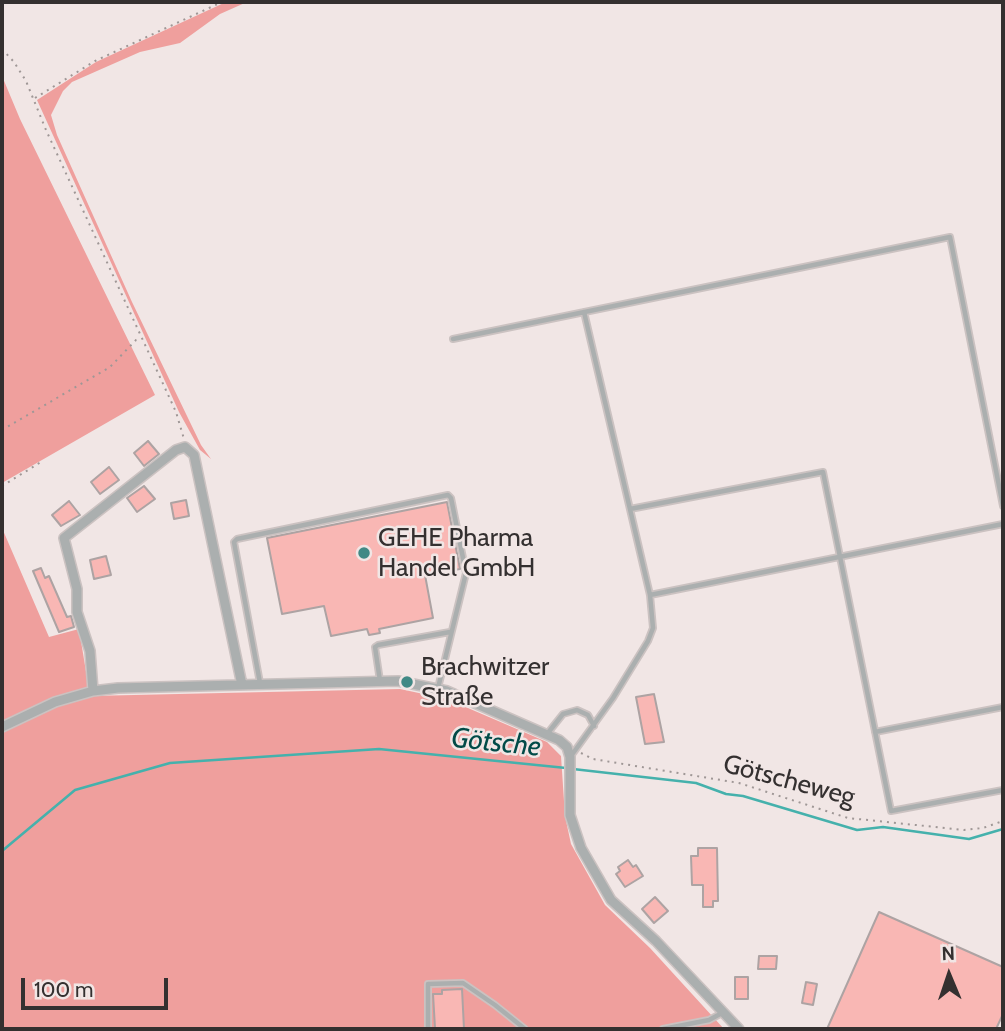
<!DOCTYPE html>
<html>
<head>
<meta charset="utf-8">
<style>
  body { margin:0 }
  #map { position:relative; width:1005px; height:1031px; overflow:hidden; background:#f1e6e5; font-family:Cabin,sans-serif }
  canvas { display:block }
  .frame { position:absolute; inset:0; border:4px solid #343030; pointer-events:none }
  .north { position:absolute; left:914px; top:940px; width:70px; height:70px; -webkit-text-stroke:5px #f1e6e5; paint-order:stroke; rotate:358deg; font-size:19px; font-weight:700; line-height:28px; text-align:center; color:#343030 }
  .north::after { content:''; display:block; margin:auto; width:24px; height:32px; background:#343030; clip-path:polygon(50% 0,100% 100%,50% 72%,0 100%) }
  .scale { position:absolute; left:21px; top:978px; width:147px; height:32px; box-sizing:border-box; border:4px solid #343030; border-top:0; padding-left:9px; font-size:21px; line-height:24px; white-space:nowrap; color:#343030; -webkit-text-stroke:5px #f1e6e5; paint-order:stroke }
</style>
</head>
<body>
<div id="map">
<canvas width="1005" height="1031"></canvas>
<div class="frame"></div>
<div class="north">N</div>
<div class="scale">100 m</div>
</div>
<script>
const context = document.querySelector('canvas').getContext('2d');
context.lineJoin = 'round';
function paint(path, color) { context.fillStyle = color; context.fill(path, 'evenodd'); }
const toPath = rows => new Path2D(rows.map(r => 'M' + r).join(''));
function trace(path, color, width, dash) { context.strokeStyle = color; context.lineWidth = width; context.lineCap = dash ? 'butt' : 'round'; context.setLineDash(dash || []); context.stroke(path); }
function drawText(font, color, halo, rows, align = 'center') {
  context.font = font + ' Cabin,sans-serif'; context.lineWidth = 5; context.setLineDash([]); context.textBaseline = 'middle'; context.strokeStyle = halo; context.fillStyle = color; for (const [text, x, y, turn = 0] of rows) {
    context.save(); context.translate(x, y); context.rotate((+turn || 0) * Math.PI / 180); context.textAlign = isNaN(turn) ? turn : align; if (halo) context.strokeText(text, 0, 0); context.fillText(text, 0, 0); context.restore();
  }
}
paint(toPath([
  [226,2,247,2,220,14,180,43,140,52,72,82,63,91,51,115,57,135,132,302,201,445,211,459,200,450,179,412,37,100,96,62],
  [2,76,20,119,155,395,2,483],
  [2,528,49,637,79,629,90,696,400,689,447,699,547,742,561,756,565,816,571,844,605,905,650,948,724,1029,2,1029]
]), '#ef9f9d');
trace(toPath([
  [573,769,696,783,726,794,743,796,857,830,883,827,969,839,1003,829],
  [2,851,75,790,170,763,379,749,566,768]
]), '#45b1ac', 2.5);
const building = toPath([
  [148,441,159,454,144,466,134,453,148,441],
  [109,467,119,480,100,494,91,482,109,467],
  [144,486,155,499,137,512,127,498,144,486],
  [186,500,189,516,174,519,171,503,186,500],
  [69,501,80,515,61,526,52,515,69,501],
  [447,502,460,569,425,575,433,618,379,629,380,633,369,635,367,629,331,636,324,606,282,614,267,538,447,502],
  [106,556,111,575,94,579,90,560,106,556],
  [41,568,45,578,49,576,67,617,71,616,74,627,59,632,33,571,41,568],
  [654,694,664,742,645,744,636,697,654,694],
  [698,848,717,848,718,901,713,901,713,907,703,907,703,885,692,885,691,856,698,856,698,848],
  [628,860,633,867,636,865,643,876,625,887,616,874,620,871,618,867,628,860],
  [655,897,668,911,654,923,642,909,655,897],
  [879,912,1003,967,1003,1014,996,1029,827,1029,879,912],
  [759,956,777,956,776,969,758,969,759,956],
  [735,977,748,977,748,999,735,999,735,977],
  [806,982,817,984,813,1005,802,1003,806,982],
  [462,989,464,1029,435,1028,433,994,442,994,442,990,462,989]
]);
paint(building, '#f9b7b4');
trace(building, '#ada3a3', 2);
const lane = toPath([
  [453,339,950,237,1003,506],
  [630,509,823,472,891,811,1003,790],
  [650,595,1003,524],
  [380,681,375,647,378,645,450,632],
  [260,683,234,542,237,539,448,495,451,498,466,573,438,688],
  [875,732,1003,707],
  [547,734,563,714,577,710,588,715,594,726],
  [571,756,613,698,648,641,653,628,650,595,584,312],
  [428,1029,428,984,463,983,495,1005,525,1029],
  [663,1029,709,1020,722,1013]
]);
const street = toPath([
  [93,691,90,651,77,612,77,589,64,538,176,450,185,447,194,455,242,685],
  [2,727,55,702,93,691,118,688,398,681,447,691,559,740,567,747,570,757,570,815,581,848,611,900,656,941,739,1029]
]);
trace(lane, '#cbc2c1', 8);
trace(street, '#cbc2c1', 12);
trace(toPath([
  [2,49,14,62,26,81,46,130,176,412,184,439],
  [35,98,95,61,222,2],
  [2,430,110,367,136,340,140,339],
  [2,486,41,462],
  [581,753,593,759,739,783,848,818,964,830,983,828,1003,821]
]), '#9f9796', 2, [2, 5]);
trace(lane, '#abafaf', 4.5);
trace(street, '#abafaf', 9);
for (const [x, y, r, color] of [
  [364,553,7,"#418985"],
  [407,682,7,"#418985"]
]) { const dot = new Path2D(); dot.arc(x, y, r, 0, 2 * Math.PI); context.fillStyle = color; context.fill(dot); trace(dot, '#f1e6e5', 2.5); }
drawText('26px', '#343030', '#f1e6e5', [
  ["GEHE Pharma",378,538],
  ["Handel GmbH",378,568],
  ["Brachwitzer",421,667],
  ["Straße",421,697]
], 'left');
drawText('26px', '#343030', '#f1e6e5', [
  ["Götscheweg",789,781,15]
]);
drawText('italic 28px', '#024b48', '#f1e6e5', [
  ["Götsche",496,743,6]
]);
</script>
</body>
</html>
